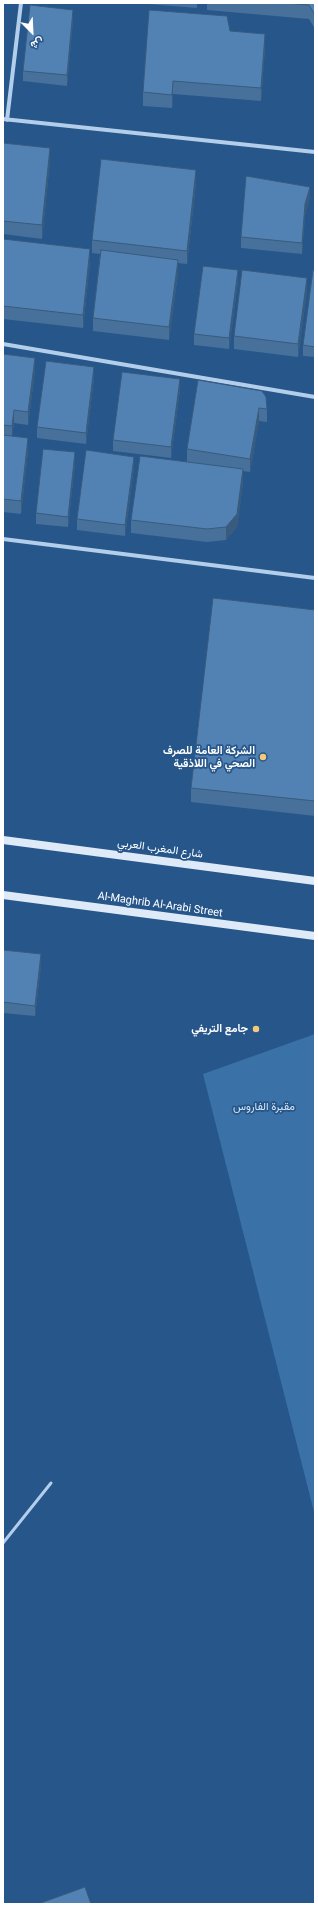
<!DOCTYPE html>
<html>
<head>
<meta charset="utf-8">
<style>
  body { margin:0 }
  #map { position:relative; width:318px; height:1907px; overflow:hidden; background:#26568a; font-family:Roboto,Vazirmatn,sans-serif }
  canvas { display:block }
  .frame { position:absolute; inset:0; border:4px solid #fff; pointer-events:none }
  .north { position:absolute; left:12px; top:12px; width:40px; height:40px; -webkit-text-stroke:3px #26568a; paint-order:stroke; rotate:156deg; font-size:11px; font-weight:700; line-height:16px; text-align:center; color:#fff }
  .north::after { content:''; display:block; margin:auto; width:14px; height:18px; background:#fff; clip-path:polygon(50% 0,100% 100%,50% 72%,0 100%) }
</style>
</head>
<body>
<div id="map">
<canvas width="318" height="1907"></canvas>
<div class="frame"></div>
<div class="north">ش</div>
</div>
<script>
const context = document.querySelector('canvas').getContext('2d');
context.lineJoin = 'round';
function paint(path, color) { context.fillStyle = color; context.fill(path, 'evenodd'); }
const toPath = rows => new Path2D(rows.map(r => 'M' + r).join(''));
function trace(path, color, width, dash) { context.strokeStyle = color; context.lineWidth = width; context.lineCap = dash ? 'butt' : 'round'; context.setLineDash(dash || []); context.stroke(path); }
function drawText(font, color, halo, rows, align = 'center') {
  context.font = font + ' Roboto,Vazirmatn,sans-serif'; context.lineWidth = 3.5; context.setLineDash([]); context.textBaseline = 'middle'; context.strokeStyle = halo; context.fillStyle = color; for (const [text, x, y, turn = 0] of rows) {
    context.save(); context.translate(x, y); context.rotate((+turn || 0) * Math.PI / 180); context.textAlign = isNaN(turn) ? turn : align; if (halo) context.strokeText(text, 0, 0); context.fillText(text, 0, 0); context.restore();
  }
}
paint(toPath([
  [315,1034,315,1516,203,1074]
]), '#3a71a7');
trace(toPath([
  [3,1543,51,1483]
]), '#b3ceea', 3);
trace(toPath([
  [3,119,315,152],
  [7,120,21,3],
  [3,344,315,397],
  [3,539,315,578]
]), '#b3ceea', 4);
trace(toPath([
  [3,840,315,881],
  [3,895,315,936]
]), '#deeaf8', 8);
paint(toPath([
  [135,3,197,3,197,8],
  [207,3,315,3,315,29,309,19,207,10],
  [73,20,67,86,23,81,23,71],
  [265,47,261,101,173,94,172,108,143,106,143,92],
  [3,143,50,161,42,239,3,234],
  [196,183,187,264,178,263,178,273,169,340,93,331,93,318,100,254,92,253,92,240],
  [310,197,305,215,302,254,241,248,241,237],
  [3,242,90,262,83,328,3,319],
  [315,271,315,357,303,356,303,345],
  [238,281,229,349,194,345,194,334],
  [307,291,298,357,234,349,234,336],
  [3,354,35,371,28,425,14,423,12,436,28,451,21,514,3,512],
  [94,378,86,444,37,438,37,427],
  [198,380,267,409,267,422,259,421,250,472,243,471,243,482,237,527,226,540,207,542,131,533,131,520,187,462,187,449],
  [180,390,171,458,113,451,113,440],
  [75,463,68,527,36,524,36,513],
  [134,467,125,536,77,530,77,519],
  [315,610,315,816,191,802,191,788],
  [3,950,41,965,35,1016,3,1013]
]), '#47709a');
paint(toPath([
  [73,10,73,20,67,86,67,75],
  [265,34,265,47,261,101,261,88],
  [173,81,173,94,172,108,172,95],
  [50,148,50,161,42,239,42,225],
  [196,170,196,183,187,264,187,251],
  [310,187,310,197,305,215,302,254,302,243,305,204],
  [90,249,90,262,83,328,83,315],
  [178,260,178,273,169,340,169,327],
  [238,270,238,281,229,349,229,338],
  [307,278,307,291,298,357,298,344],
  [35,358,35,371,28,425,28,412],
  [94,367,94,378,86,444,86,433],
  [180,379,180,390,171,458,171,447],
  [259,408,259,421,250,472,250,459],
  [14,410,14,423,12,439,12,426],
  [28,438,28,451,21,514,21,501],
  [75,452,75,463,68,527,68,517],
  [134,457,134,467,125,536,125,525],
  [243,469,243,482,237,527,226,540,226,527],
  [41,954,41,965,35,1016,35,1006]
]), '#395b7d');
const building = toPath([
  [285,3,315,3,315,15,309,5,285,3],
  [30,5,73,10,67,75,23,71,30,5],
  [149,10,227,16,230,31,265,34,261,88,173,81,172,95,143,92,149,10],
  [3,143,50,148,42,225,3,221,3,143],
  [101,159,196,170,187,251,92,240,101,159],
  [246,176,310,187,305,204,302,243,241,237,246,176],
  [3,239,90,249,83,315,3,306,3,239],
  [101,250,178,260,169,327,93,318,101,250],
  [203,266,238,270,229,338,194,334,203,266],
  [242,270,307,278,298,344,234,336,242,270],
  [313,270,315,271,315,347,303,345,313,270],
  [3,354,35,358,28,412,14,410,12,426,3,425,3,354],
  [46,361,94,367,86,433,37,427,46,361],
  [122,372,180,379,171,447,113,440,122,372],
  [198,380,262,391,266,397,267,409,259,408,250,459,187,449,198,380],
  [3,435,28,438,21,501,3,499,3,435],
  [43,449,75,452,68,517,36,513,43,449],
  [86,450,134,457,125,525,77,519,86,450],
  [140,456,243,469,237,514,226,527,207,529,131,520,140,456],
  [213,598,315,610,315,801,191,788,213,598],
  [3,950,41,954,35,1006,3,1002,3,950],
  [85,1887,91,1904,38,1904,85,1887]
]);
paint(building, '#5282b3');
trace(building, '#395b7d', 1);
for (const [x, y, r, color] of [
  [263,757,4,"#f3ca78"],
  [256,1029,4,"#f3ca78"]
]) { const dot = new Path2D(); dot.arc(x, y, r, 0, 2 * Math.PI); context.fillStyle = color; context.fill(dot); trace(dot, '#26568a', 1.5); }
drawText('bold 11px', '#fff', '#26568a', [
  ["الشركة العامة للصرف",255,751],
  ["الصحي في اللاذقية",255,764],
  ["جامع التريفي",248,1029]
], 'right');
drawText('11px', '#fff', '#26568a', [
  ["شارع المغرب العربي",160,849,8],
  ["Al-Maghrib Al-Arabi Street",160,905,8]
]);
drawText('11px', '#d7e7f7', '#26568a', [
  ["مقبرة الفاروس",264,1107]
]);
</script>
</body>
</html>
